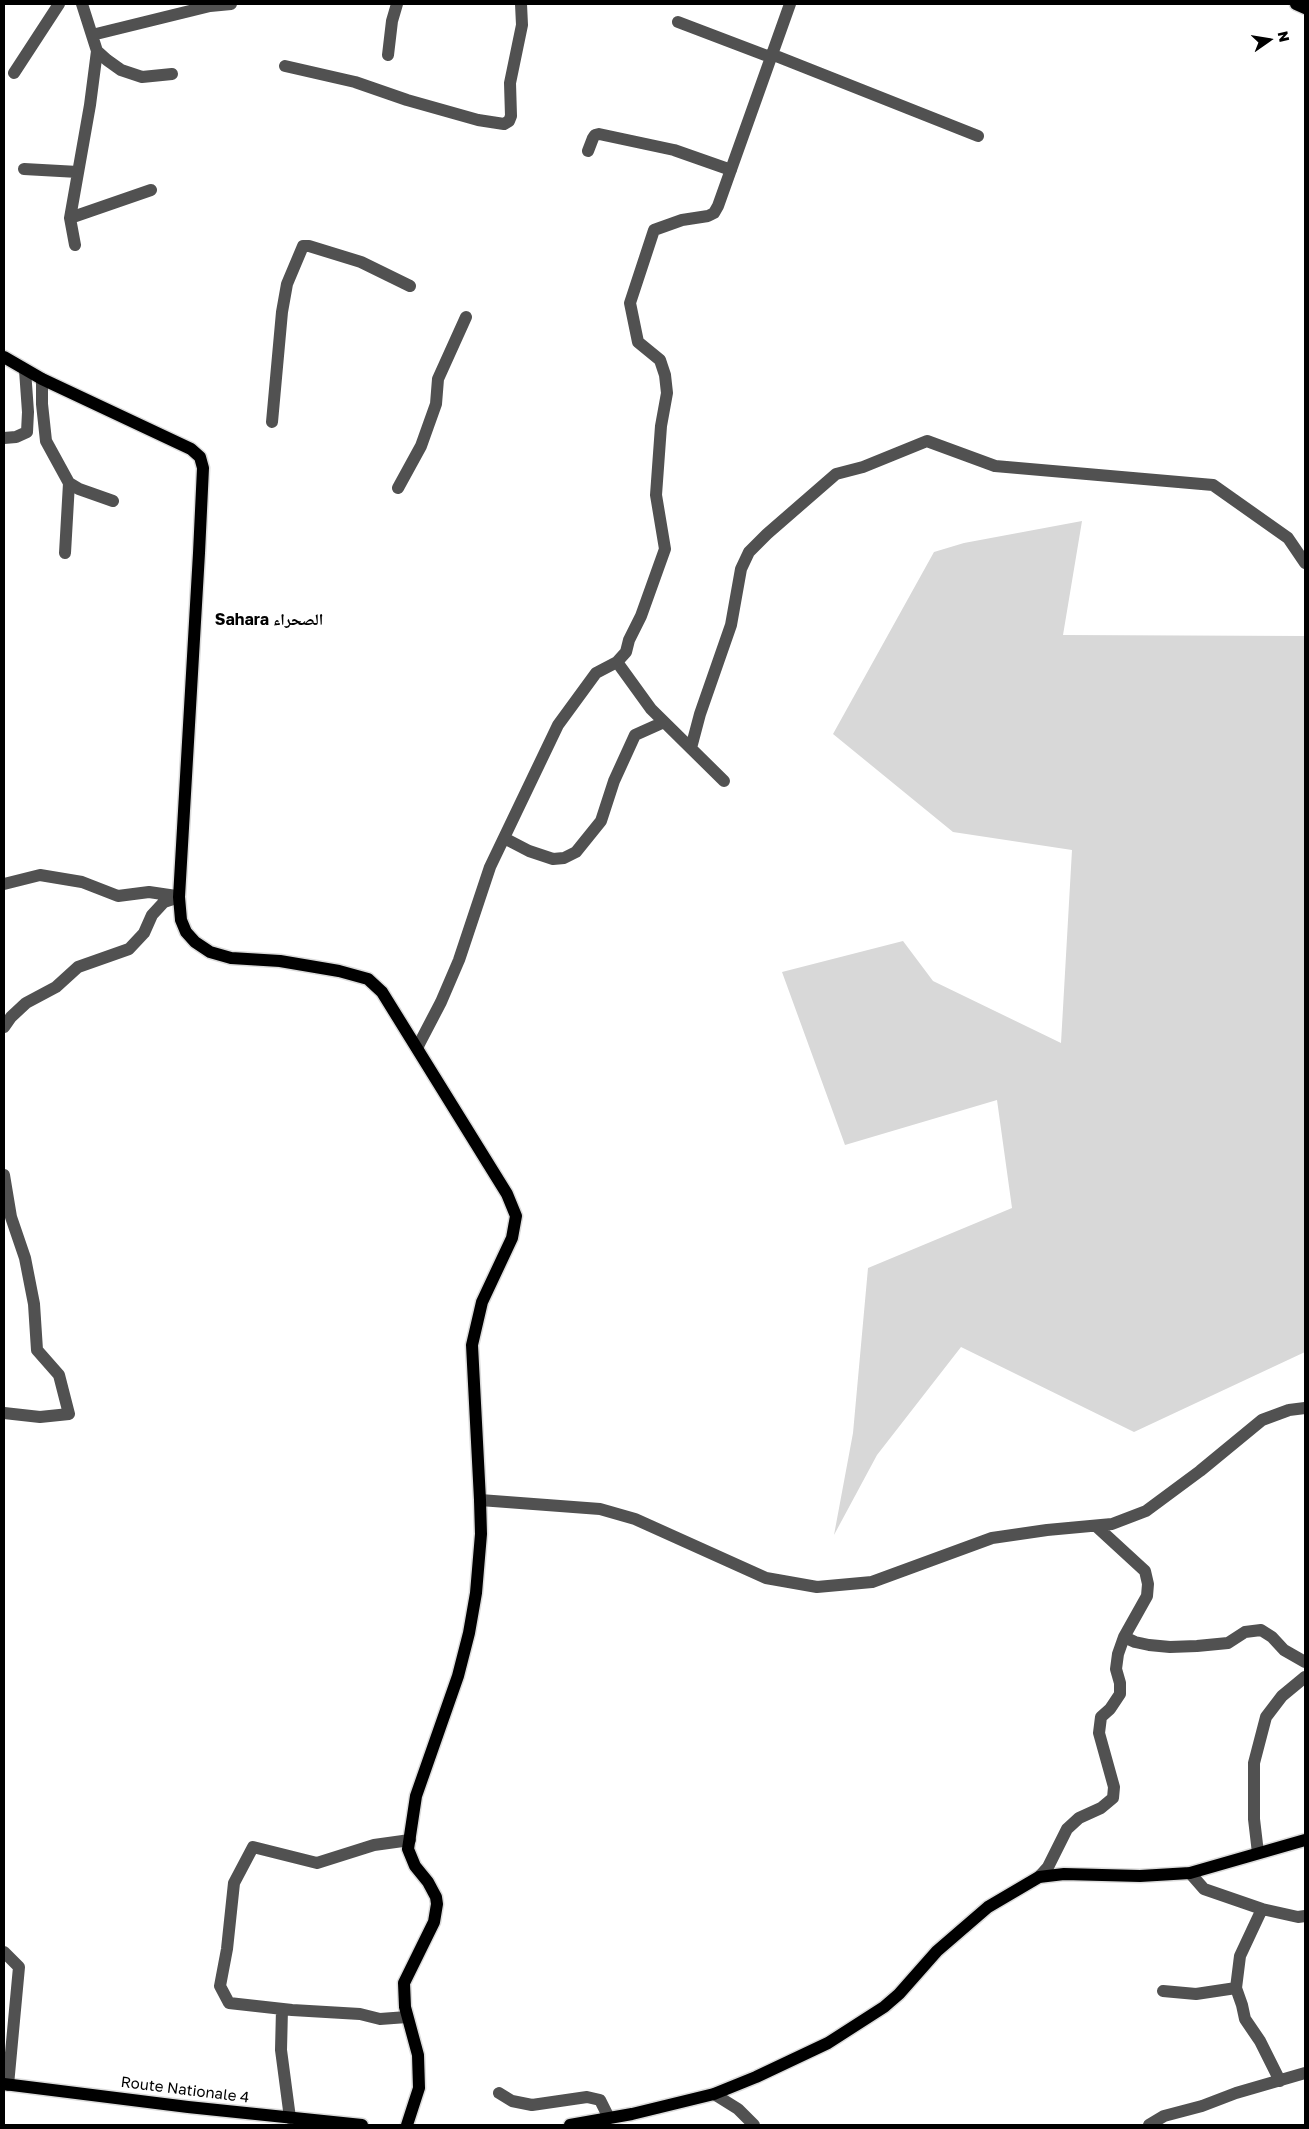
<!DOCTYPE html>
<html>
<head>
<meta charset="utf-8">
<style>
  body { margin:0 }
  #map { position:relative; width:1309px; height:2129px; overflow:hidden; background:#fff; font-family:"Golos Text",sans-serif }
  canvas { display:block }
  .frame { position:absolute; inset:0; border:5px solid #000; pointer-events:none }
  .north { position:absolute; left:1244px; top:15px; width:50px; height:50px; -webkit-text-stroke:4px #fff; paint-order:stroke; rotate:77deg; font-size:14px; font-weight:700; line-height:20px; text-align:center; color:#000 }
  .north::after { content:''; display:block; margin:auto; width:18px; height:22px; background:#000; clip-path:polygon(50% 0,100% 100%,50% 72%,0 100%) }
</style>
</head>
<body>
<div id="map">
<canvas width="1309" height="2129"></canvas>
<div class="frame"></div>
<div class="north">N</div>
</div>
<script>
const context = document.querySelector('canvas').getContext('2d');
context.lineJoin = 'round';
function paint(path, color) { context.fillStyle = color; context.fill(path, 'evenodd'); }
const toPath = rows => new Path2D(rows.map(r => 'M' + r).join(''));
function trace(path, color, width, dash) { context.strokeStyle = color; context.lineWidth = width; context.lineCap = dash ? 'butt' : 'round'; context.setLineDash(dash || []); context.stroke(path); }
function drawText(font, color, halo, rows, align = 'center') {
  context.font = font + ' "Golos Text","Noto Naskh Arabic",sans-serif'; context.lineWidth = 4.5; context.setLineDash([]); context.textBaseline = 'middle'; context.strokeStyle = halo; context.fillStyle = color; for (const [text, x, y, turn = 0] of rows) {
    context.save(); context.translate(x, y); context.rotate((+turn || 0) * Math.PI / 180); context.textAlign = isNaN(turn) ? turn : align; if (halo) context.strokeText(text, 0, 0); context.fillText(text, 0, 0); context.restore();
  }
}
paint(toPath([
  [1082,521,1063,635,1305,636,1305,1352,1134,1432,961,1347,877,1455,834,1535,853,1433,868,1268,1012,1208,997,1100,845,1145,782,972,903,941,933,981,1061,1043,1072,850,953,832,833,734,934,552,964,543]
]), '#d8d8d8');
const major = toPath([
  [1296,4,1305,8],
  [4,357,42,379,191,449,200,457,203,468,199,553,179,897,181,920,186,932,195,942,210,952,231,958,280,961,339,971,368,979,382,992,507,1194,516,1216,512,1238,482,1302,472,1345,480,1500,481,1534,476,1593,469,1633,458,1676,416,1796,408,1849,415,1866,428,1882,436,1897,437,1904,434,1922,404,1983,405,2007,418,2055,419,2088,407,2125],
  [4,2084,188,2107,362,2125],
  [570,2125,632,2114,714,2094,756,2077,828,2043,884,2007,899,1994,937,1951,988,1907,1039,1877,1064,1874,1140,1876,1190,1873,1305,1840]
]);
trace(major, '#dbdbdb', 15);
trace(toPath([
  [82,4,97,51,107,60,121,70,142,77,172,74],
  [678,22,770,57],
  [92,35,210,6,231,4],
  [771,54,978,136],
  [388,55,392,21,397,4],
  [285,66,355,82,407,100,478,120,504,124,509,121,511,116,510,83,522,25,521,4],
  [14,73,59,4],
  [588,151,593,138,595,135,599,134,674,150,731,170],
  [24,169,78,172],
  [70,218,151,190],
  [75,245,70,218,90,105,97,51],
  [42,379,42,404,46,441,69,483,79,489,113,501],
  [272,422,282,312,287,284,303,246,309,246,361,262,410,286],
  [4,438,16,437,27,432,28,412,25,370],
  [398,488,421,446,436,404,438,379,466,317],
  [65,553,69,483],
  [617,662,651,709,724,781],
  [691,748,700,714,731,625,741,569,749,552,767,534,836,474,863,467,927,441,995,466,1213,485,1288,538,1305,563],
  [504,838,529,851,553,859,564,858,576,852,601,821,614,781,635,735,664,722],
  [4,884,40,875,82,882,118,896,149,892,176,896],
  [4,1027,11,1017,26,1003,56,987,78,967,129,949,144,933,152,915,164,902,179,897],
  [417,1048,441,1002,459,960,490,867,558,725,596,673,617,662,626,652,629,640,641,616,665,549,656,495,661,426,667,393,665,375,660,360,638,342,630,303,654,230,682,220,708,216,714,213,718,206,790,4],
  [4,1175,11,1217,25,1258,34,1304,37,1350,59,1375,69,1414,40,1417,4,1413],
  [480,1500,600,1509,635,1519,766,1578,817,1587,872,1582,992,1538,1047,1530,1112,1524,1146,1511,1200,1471,1262,1420,1289,1410,1305,1408],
  [1124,1637,1135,1642,1149,1645,1170,1647,1197,1646,1228,1643,1245,1632,1261,1630,1272,1637,1284,1650,1305,1662],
  [1258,1853,1254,1819,1254,1763,1266,1717,1282,1696,1305,1677],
  [1190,1873,1204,1889,1262,1909,1240,1956,1236,1988,1242,2005,1245,2019,1260,2041,1280,2081],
  [1039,1877,1048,1867,1067,1829,1079,1818,1101,1808,1113,1798,1114,1787,1099,1733,1101,1717,1110,1709,1120,1694,1120,1683,1116,1669,1118,1654,1124,1637,1147,1596,1148,1584,1145,1571,1096,1526],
  [1262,1909,1298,1917,1305,1916],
  [4,1952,19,1967,8,2085],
  [1163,1991,1196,1994,1236,1988],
  [282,2009,281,2050,290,2118],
  [407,2017,380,2019,360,2014,292,2010,229,2003,220,1986,227,1949,234,1883,253,1847,317,1863,374,1845,410,1840],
  [499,2093,512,2101,532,2105,587,2097,600,2100,609,2118],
  [714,2094,738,2109,754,2125],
  [1149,2125,1164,2116,1202,2106,1236,2093,1305,2073]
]), '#515151', 12);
trace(major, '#000', 12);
drawText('15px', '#000', '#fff', [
  ["Route Nationale 4",185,2090,7]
]);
drawText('bold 16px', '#000', '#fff', [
  ["Sahara الصحراء",269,620]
]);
</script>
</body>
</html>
